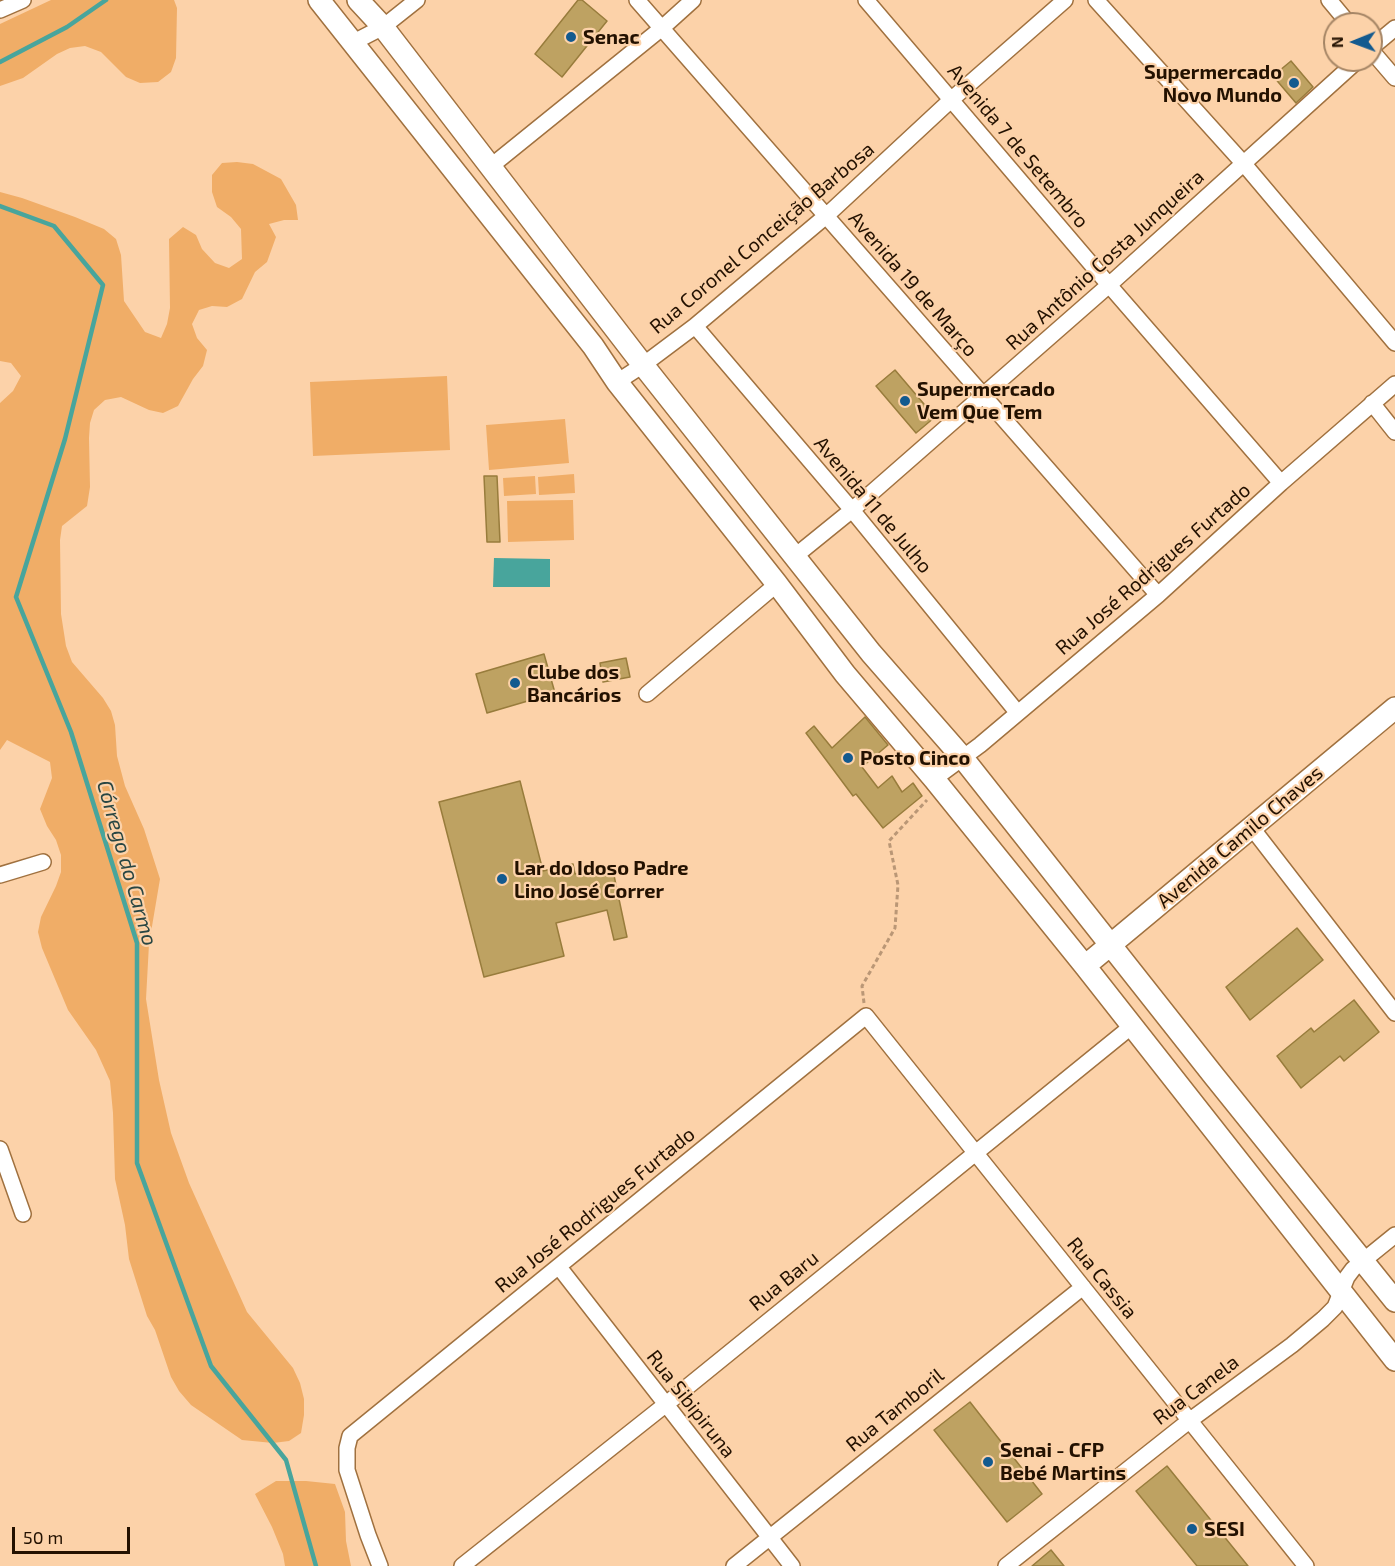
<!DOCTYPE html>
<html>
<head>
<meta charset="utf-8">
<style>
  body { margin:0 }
  #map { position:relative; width:1395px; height:1566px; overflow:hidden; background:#fcd2a9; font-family:"Exo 2",sans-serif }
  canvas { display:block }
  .north { position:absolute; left:1323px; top:12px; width:60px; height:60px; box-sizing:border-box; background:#fcd2a9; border:2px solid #a58565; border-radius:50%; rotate:269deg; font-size:16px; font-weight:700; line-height:24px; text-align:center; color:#231100 }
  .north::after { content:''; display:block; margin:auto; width:21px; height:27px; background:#135a8f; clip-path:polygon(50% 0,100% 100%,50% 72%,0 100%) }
  .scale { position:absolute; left:12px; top:1527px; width:118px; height:27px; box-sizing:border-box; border:3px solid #231100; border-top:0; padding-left:8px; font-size:18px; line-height:21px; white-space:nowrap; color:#231100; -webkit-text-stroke:4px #fcd2a9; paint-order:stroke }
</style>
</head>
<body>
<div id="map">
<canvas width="1395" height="1566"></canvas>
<div class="north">N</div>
<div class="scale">50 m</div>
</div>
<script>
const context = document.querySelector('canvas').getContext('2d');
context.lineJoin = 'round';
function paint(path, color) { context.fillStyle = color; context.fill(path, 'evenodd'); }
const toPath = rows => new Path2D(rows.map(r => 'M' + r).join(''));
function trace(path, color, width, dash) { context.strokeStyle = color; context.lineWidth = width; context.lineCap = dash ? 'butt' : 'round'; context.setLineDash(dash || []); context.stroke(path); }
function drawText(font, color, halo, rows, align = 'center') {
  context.font = font + ' "Exo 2",sans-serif'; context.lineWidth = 4.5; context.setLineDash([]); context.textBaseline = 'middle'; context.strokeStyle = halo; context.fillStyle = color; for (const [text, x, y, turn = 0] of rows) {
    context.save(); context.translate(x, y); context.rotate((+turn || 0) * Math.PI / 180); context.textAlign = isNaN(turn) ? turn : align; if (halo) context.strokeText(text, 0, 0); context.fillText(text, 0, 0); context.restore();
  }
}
paint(toPath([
  [51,0,174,0,177,8,176,58,171,72,158,82,140,83,126,77,101,52,85,46,70,48,57,54,23,78,0,86,0,24],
  [237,162,253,164,281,179,296,205,298,220,284,220,269,224,276,237,267,262,255,272,242,299,227,307,212,306,199,310,192,324,197,338,207,350,203,366,193,379,178,406,163,413,149,410,121,397,105,400,94,410,90,423,89,438,90,487,87,506,62,526,60,540,61,614,66,646,72,662,103,698,111,711,115,725,117,756,125,786,144,829,160,879,149,944,146,999,159,1080,171,1133,189,1183,247,1312,293,1368,300,1383,304,1399,304,1415,301,1433,289,1441,273,1443,242,1440,191,1405,179,1391,171,1377,155,1330,147,1316,129,1259,125,1225,115,1179,113,1113,110,1081,96,1050,68,1010,42,948,38,932,41,917,56,886,61,872,61,855,56,840,47,826,40,809,52,778,50,762,7,740,0,750,0,403,13,391,21,376,11,363,0,361,0,192,22,198,75,217,104,229,116,239,121,255,124,301,145,332,161,338,167,324,170,308,169,239,183,227,196,235,202,249,215,263,229,268,242,259,241,229,231,217,217,207,212,192,212,175,222,163],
  [447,376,450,450,313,456,310,382],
  [565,419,569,463,489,470,486,425],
  [574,474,575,493,539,495,538,477],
  [535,476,536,494,504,496,503,478],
  [573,500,574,540,508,542,507,501],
  [276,1481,306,1481,335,1484,345,1512,346,1541,351,1566,285,1566,283,1554,272,1527,255,1494]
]), '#f0ad67');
paint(toPath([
  [494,558,550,559,550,587,493,587]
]), '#48a59c');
trace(toPath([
  [0,62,67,27,106,0],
  [0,206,54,226,103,285,65,439,16,597,71,732,137,943,137,1163,211,1366,286,1460,316,1566]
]), '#48a59c', 4.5);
const building = toPath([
  [578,0,582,0,607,21,562,77,535,54,578,0],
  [1291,61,1313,87,1296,103,1273,76,1291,61],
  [895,370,935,417,916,433,876,386,895,370],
  [484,476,497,476,500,542,487,542,484,476],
  [544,654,555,693,487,713,476,674,544,654],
  [626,658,630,677,603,682,600,663,626,658],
  [865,717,888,745,862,767,878,788,892,776,902,792,913,783,922,796,883,828,856,794,853,796,806,733,814,726,832,748,865,717],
  [520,781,543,871,573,864,575,874,612,866,627,937,614,940,607,910,556,923,564,956,484,977,439,802,520,781],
  [1297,928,1323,960,1250,1020,1226,987,1297,928],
  [1354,1000,1379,1032,1344,1061,1340,1056,1301,1088,1277,1056,1311,1028,1314,1032,1354,1000],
  [970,1402,1042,1494,1007,1522,934,1430,970,1402],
  [1167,1466,1248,1566,1197,1566,1136,1491,1167,1466],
  [1051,1550,1064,1566,1032,1566,1051,1550]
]);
paint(building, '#bea262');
trace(building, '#987c3c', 1.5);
const street = toPath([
  [637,0,1158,595],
  [866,0,1109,285,1281,483],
  [1096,0,1244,164,1395,343],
  [1329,0,1349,24],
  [0,10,23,0],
  [352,43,383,27,417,0],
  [1371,48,1395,28],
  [1371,50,1395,78],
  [490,167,662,28,693,0],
  [695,326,852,510,1017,712],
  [617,382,643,365,695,326,826,216,952,99,1065,0],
  [1372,403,1395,432],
  [794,557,852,510,1109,285,1358,60],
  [647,694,777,584],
  [934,779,980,745,1158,595,1281,483,1395,384],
  [1252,828,1395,1013],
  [0,875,43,862],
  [0,1149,23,1214],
  [559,1267,792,1566],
  [380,1566,368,1535,347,1470,347,1448,350,1436,866,1016,1306,1566],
  [462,1566,665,1405,1132,1026],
  [734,1566,1083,1287],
  [1006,1566,1189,1421,1292,1345,1323,1319,1335,1307,1347,1277,1353,1269,1395,1235]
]);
const secondary = toPath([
  [319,0,593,346,617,382,777,584,845,674,934,779,1085,966,1395,1360],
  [358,0,383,27,643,365,871,653,962,757,1214,1076,1395,1301],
  [1085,966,1395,708]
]);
trace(street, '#a0713f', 18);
trace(secondary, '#a0713f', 24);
trace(toPath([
  [864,1003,862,986,895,928,898,885,889,841,927,800]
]), '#ba9776', 3, [4.5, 3]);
trace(street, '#fff', 15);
trace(secondary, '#fff', 21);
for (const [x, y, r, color] of [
  [571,37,6,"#135a8f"],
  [1294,83,6,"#135a8f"],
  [905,401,6,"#135a8f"],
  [515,683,6,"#135a8f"],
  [848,758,6,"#135a8f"],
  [502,879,6,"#135a8f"],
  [988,1462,6,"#135a8f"],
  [1192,1529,6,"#135a8f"]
]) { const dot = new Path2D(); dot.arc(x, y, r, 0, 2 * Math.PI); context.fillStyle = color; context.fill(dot); trace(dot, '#fcd2a9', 2); }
drawText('bold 20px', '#231100', '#fcd2a9', [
  ["Senac",583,37],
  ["Supermercado",1282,72,"right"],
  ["Novo Mundo",1282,95,"right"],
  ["Supermercado",917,389],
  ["Vem Que Tem",917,412],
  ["Clube dos",527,672],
  ["Bancários",527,695],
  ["Posto Cinco",860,758],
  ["Lar do Idoso Padre",514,868],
  ["Lino José Correr",514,891],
  ["Senai - CFP",1000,1450],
  ["Bebé Martins",1000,1473],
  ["SESI",1204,1529]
], 'left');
drawText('20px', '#231100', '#fcd2a9', [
  ["Avenida 7 de Setembro",1018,146,50],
  ["Rua Coronel Conceição Barbosa",762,238,-40],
  ["Rua Antônio Costa Junqueira",1105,260,-42],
  ["Avenida 19 de Março",913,284,49],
  ["Avenida 11 de Julho",873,505,50],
  ["Rua José Rodrigues Furtado",1153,569,-41],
  ["Avenida Camilo Chaves",1240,837,-40],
  ["Rua José Rodrigues Furtado",595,1210,-39],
  ["Rua Cassia",1102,1278,51],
  ["Rua Baru",784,1281,-39],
  ["Rua Canela",1196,1390,-37],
  ["Rua Sibipiruna",691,1404,52],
  ["Rua Tamboril",895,1410,-39]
]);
drawText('italic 21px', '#294643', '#fcd2a9', [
  ["Córrego do Carmo",127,863,74]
]);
</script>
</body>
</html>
